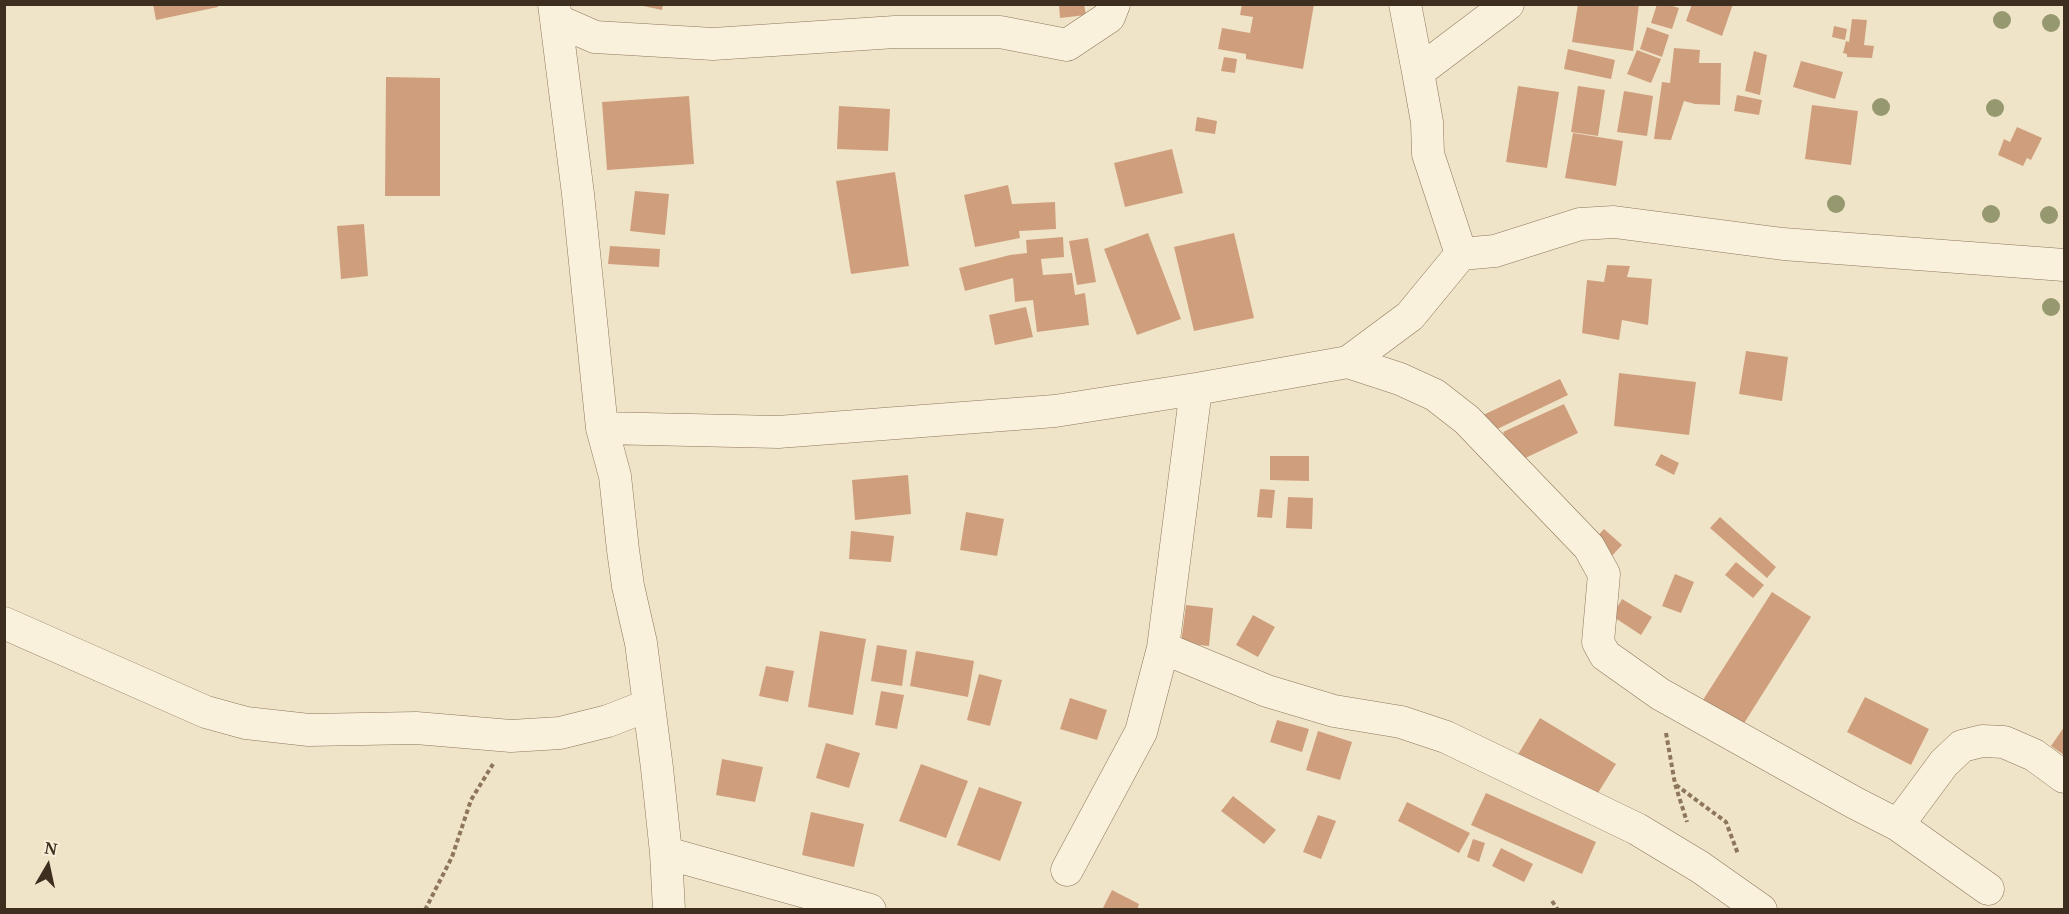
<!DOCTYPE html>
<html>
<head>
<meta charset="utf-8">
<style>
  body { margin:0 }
  #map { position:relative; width:2069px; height:914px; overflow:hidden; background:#f0e4c8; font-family:"Noto Serif",serif }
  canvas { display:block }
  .frame { position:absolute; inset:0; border:6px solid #3d2e20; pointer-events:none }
  .north { position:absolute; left:18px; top:836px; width:60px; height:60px; -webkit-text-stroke:4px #f7eed8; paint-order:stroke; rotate:9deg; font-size:16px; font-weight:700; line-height:24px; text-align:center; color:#3d2e20 }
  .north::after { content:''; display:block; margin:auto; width:21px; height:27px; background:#3d2e20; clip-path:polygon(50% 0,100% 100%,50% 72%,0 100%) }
</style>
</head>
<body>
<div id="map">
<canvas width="2069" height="914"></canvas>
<div class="frame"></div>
<div class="north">N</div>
</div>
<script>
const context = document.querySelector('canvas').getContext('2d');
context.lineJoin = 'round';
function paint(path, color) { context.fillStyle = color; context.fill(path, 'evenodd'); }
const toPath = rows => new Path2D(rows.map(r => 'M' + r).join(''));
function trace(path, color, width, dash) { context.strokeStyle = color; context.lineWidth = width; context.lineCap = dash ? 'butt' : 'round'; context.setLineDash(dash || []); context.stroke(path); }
paint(toPath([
  [153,4,218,4,218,7,156,20],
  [634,4,663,4,662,10],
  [1059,4,1084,4,1086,15,1060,18],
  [1242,4,1314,4,1303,69,1246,59,1246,54,1218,49,1222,28,1250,33,1253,17,1240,15],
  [1578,4,1639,4,1633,51,1572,42],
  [1657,4,1666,4,1679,8,1672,29,1651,23],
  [1692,4,1733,4,1722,36,1686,21],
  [1852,19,1867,20,1864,45,1874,46,1872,58,1847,57,1847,54,1843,53,1846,41,1849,42],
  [1834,26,1847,29,1845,40,1832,37],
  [1647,27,1669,35,1662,57,1640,49],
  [1674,48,1700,50,1699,63,1721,63,1720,105,1695,104,1684,101,1671,140,1654,139,1662,82,1670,83],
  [1568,49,1615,60,1611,79,1564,69],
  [1637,50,1661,59,1651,83,1627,74],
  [1754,51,1767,55,1760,95,1745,91],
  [1224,57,1237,59,1235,73,1221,71],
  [1801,61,1843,72,1835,99,1793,87],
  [386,77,440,78,440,196,385,196],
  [1518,86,1559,92,1547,168,1506,162],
  [1578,86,1605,90,1598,136,1571,132],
  [1624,91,1653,96,1647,136,1617,132],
  [1737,95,1762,100,1759,115,1734,111],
  [689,96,694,164,607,170,602,102],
  [1812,105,1858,111,1851,165,1805,159],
  [839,106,890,109,888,151,837,149],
  [1197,117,1217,121,1215,134,1195,131],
  [2017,127,2042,138,2031,160,2027,158,2023,166,1998,155,2004,139,2010,142],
  [1573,133,1623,141,1616,186,1565,178],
  [1172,149,1183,193,1125,207,1114,163],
  [895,172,909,266,851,274,836,181],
  [1008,185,1012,204,1055,202,1056,229,1019,231,1020,238,975,247,964,195],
  [635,191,669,194,665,235,630,231],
  [364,224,368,276,341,279,337,226],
  [1148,233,1181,319,1137,335,1104,249],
  [1234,233,1254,318,1194,331,1174,247],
  [1063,237,1064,257,1041,259,1043,275,1072,273,1075,295,1085,293,1089,325,1037,332,1033,300,1015,302,1013,278,965,291,959,268,1010,255,1027,253,1026,240],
  [1088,238,1096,282,1077,285,1069,241],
  [610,246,660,249,659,267,608,264],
  [1607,265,1630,266,1627,277,1652,279,1648,325,1622,320,1619,340,1582,333,1587,280,1604,282],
  [1026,307,1033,337,995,345,989,315],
  [1746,351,1788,357,1782,401,1739,394],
  [1619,373,1696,382,1689,435,1614,426],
  [1560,379,1568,395,1491,432,1483,415],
  [1564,404,1578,433,1517,462,1503,432],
  [1661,454,1679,463,1674,475,1655,465],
  [1270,456,1309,456,1309,481,1270,480],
  [908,475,911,514,855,520,852,480],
  [1260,489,1275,490,1272,518,1257,517],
  [1288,497,1313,498,1312,529,1286,528],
  [966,512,1004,519,997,556,960,550],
  [1720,517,1776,567,1767,578,1710,528],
  [1604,529,1622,545,1610,558,1592,542],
  [851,531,894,536,891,562,849,559],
  [1736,562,1764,585,1753,598,1725,575],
  [1675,574,1694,582,1681,613,1662,606],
  [1772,592,1811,617,1741,728,1701,703],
  [1622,599,1652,617,1641,635,1612,616],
  [1186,605,1213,608,1209,646,1181,643],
  [1253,615,1275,627,1258,657,1236,645],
  [820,631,866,639,853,715,808,707],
  [877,645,907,650,902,686,871,681],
  [916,651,974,661,968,697,910,686],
  [766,666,794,671,788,702,759,696],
  [979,674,1002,680,990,726,967,720],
  [881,691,904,695,897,729,875,725],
  [1865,697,1929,729,1911,765,1847,732],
  [1070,698,1107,710,1097,740,1060,729],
  [1540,718,1616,764,1593,801,1517,756],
  [1277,720,1309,729,1302,752,1270,742],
  [2064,727,2064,755,2051,746],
  [1318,731,1352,742,1340,780,1306,770],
  [826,743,860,753,849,788,816,778],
  [722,759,763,767,755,802,716,795],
  [921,764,968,781,946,838,899,821],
  [979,787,1022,802,1000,861,957,845],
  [1486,793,1596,842,1582,874,1471,825],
  [1233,796,1276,830,1264,844,1221,811],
  [1407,802,1470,833,1459,853,1398,821],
  [811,812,864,824,854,867,802,855],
  [1318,815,1336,821,1321,859,1303,852],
  [1473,839,1485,843,1479,862,1467,857],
  [1501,848,1533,864,1524,882,1492,866],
  [1112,890,1139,904,1137,910,1102,910]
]), '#cf9f7d');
const minor = toPath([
  [554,4,578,194,602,428,615,476,623,550,628,586,641,643,657,768,666,853,669,910],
  [1405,4,1418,72],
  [556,20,595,37,713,44,895,32,1000,32,1067,45,1109,17,1114,4],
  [1461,254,1428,154,1427,122,1418,72,1508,4],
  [1348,362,1400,379,1435,395,1467,420,1589,547,1604,574,1598,642,1605,655,1660,694,1855,803,1898,825,1944,763,1962,746,1982,741,2004,742,2034,755,2064,777],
  [602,428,778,432,1055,411,1196,389,1348,362,1410,316,1461,254,1495,251,1580,224,1614,222,1783,244,2064,265],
  [4,623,206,712,246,723,309,730,416,728,511,736,560,733,608,721,649,705],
  [1163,648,1267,691,1334,711,1401,722,1446,737,1637,829,1700,867,1761,910],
  [1898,825,1988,889],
  [666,853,870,910],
  [1067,870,1141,732,1163,648,1196,389]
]);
trace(minor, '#8d765c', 33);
trace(toPath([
  [1666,733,1675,784,1687,822],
  [1676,785,1726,822,1738,854],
  [1552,901,1558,910],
  [425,910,452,857,471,800,493,764]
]), '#8d765c', 4, [4.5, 3]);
trace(minor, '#faf1dc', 32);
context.fillStyle = '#96986f';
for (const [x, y] of [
  [2002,20],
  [2051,23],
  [1881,107],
  [1995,108],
  [1836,204],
  [1991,214],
  [2049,215],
  [2051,307]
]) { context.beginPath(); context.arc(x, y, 9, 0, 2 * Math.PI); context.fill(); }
</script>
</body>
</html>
